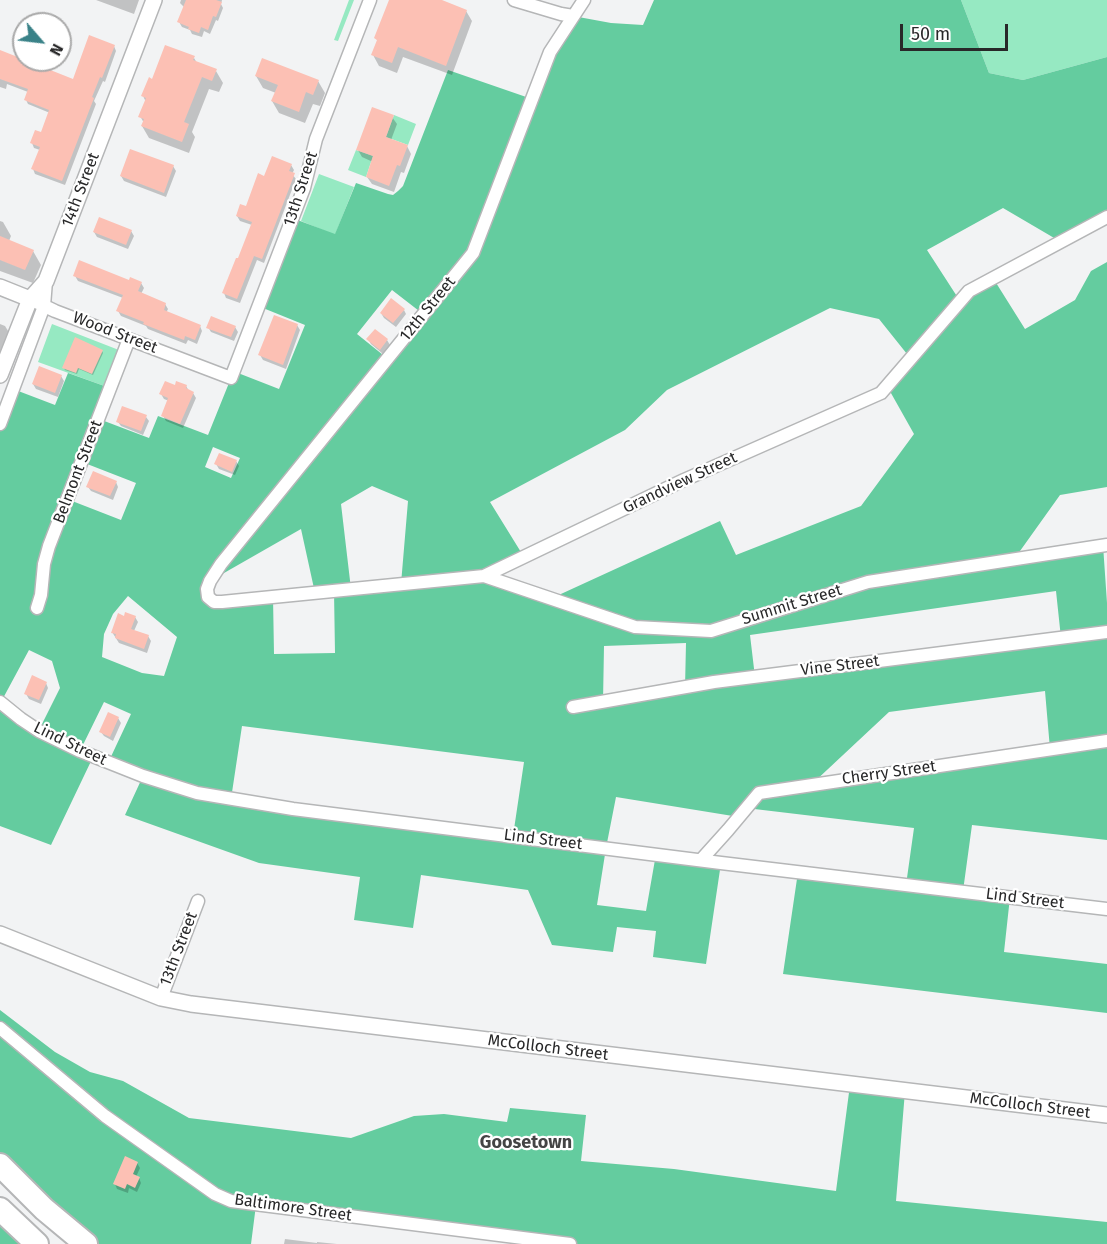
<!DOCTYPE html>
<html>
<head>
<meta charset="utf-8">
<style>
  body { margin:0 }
  #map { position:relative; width:1107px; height:1244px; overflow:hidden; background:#f2f3f4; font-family:"Fira Sans",sans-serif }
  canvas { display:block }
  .north { position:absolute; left:12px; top:12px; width:60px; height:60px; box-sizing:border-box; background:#fff; border:2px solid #a9a9a9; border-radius:50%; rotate:118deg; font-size:16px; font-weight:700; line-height:24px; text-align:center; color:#282829 }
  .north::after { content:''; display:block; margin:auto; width:21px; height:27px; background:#3a8288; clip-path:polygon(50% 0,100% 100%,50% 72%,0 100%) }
  .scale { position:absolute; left:900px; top:24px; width:108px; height:27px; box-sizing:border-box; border:3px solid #282829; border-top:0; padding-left:8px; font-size:18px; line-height:21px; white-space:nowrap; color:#282829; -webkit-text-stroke:4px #fff; paint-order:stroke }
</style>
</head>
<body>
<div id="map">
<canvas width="1107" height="1244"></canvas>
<div class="north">N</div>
<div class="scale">50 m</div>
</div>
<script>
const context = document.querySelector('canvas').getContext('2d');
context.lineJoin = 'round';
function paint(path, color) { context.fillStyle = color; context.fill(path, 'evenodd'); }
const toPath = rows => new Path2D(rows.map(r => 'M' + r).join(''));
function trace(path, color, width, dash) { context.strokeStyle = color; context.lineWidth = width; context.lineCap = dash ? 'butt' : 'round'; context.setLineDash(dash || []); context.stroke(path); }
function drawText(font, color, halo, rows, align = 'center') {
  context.font = font + ' "Fira Sans",sans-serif'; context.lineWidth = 4.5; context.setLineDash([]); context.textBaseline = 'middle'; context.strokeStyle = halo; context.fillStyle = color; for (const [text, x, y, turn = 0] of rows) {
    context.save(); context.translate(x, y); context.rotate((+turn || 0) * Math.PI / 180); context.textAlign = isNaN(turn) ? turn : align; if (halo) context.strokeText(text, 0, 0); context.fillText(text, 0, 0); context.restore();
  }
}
paint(toPath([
  [349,0,354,0,338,41,334,40],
  [961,0,1107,0,1107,57,1023,80,989,73],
  [394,115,416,124,408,145,386,137],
  [356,150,373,156,366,177,348,170],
  [319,174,354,187,335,235,301,221],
  [52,324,124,352,110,388,38,362]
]), '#96e9c2');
paint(toPath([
  [654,0,961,0,989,73,1023,80,1107,57,1107,217,1061,242,1003,208,927,250,960,301,993,278,1025,329,1075,300,1091,271,1107,262,1107,487,1060,495,1015,558,1103,545,1107,603,1107,840,972,825,963,891,1010,897,1004,952,1107,964,1107,1013,783,974,798,872,906,885,914,828,746,808,739,817,616,797,606,848,597,905,646,911,656,854,721,863,706,964,653,957,656,931,617,927,613,952,552,945,528,890,421,875,413,928,354,920,360,877,259,863,125,815,143,776,108,763,131,714,104,702,80,751,93,757,51,845,0,826,0,424,13,389,55,405,68,373,110,388,99,419,149,438,158,416,208,435,231,378,238,373,279,389,305,325,258,306,292,218,335,234,356,183,388,194,393,195,398,191,403,186,448,70,532,99,573,16,611,23,643,25],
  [392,290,423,314,388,359,357,334],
  [830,308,879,319,911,359,887,386,914,434,861,506,736,555,720,521,550,599,485,576,524,557,490,502,625,430,667,390],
  [213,447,240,458,231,478,205,467],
  [82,462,136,483,121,520,67,499],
  [372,486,408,501,401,584,351,589,341,504],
  [301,529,315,593,334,591,335,653,274,654,273,597,208,597,210,581],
  [1056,591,1061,638,755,677,750,635],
  [128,596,177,637,164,676,142,673,102,657,104,634,113,614],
  [686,643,685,688,603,702,604,646],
  [29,650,52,661,60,688,39,730,1,702],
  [1045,691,1050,749,812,784,889,712],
  [242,726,524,762,513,836,231,799],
  [0,1010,55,1052,90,1072,123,1081,189,1118,351,1138,414,1116,444,1114,507,1122,510,1108,586,1115,581,1161,674,1169,836,1191,850,1085,905,1091,896,1201,1107,1222,1107,1244,570,1244,256,1205,251,1244,86,1244,0,1158],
  [0,1207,40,1244,0,1244]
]), '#64cc9f');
paint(toPath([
  [96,0,139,0,134,14],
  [181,0,222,0,221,4,223,8,218,21,216,20,210,34,204,31,202,37,192,34,190,30,182,27,179,22,185,8,180,3],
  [390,0,438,0,466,11,472,21,452,75,403,57,397,73,379,66,373,55,378,42,376,38],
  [57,23,66,26,67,28,61,43,60,42,60,24,56,24],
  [24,46,24,60,34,60,32,65,74,81,114,46,116,51,105,82,103,81,94,101,96,104,65,185,35,174,33,169,40,150,34,148,32,143,42,134,50,113,28,104,26,100,28,92,7,84,6,89,0,87,0,58,19,59],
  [194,58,197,63,216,71,223,83,219,92,209,89,192,132,195,137,189,153,149,138,142,126,144,123,140,116,146,102,143,96,153,81],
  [256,76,318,81,325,93,320,106,313,104,305,123,279,113,272,101,276,93,263,88],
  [392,117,397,124,391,140,407,146,411,154,404,173,401,172,394,192,372,184,367,177,373,162,362,157,358,150],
  [291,165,294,170,292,174,296,179,264,263,257,260,240,303,226,298,224,293,239,260,252,225,240,221,237,216,247,208,265,177],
  [173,166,176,171,166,197,124,181,121,176],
  [0,221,3,222,11,236,9,241,33,251,41,265,33,283,0,271],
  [131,231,134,236,128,249,97,237,94,232],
  [75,276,141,283,144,288,141,294,165,304,168,309,166,313,200,326,202,331,197,344,188,340,186,344,148,329,146,326,121,316,118,311,123,298,78,281],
  [404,310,406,314,396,327,384,318,381,313],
  [0,324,5,326,10,334,0,357],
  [297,325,300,330,286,369,263,360,260,355],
  [208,327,235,327,238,332,234,341,211,332],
  [368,339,387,340,390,345,383,354,371,344],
  [102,351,103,353,93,375,79,369,77,374,65,370,64,368],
  [61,376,64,381,58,397,36,389,33,384],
  [186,386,189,391,193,393,196,398,183,428,166,421,163,416,169,401,164,399,161,394,176,387],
  [146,417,149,421,143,435,121,426,118,422],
  [236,461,239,466,235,475,219,469,216,464],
  [116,482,118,487,113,500,91,491,88,487],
  [135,617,138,622,134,631,148,636,151,641,147,653,119,643,112,632,125,618],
  [46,683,48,688,41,704,29,699,26,694],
  [118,718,121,723,113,741,104,736,101,732],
  [137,1163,140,1168,136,1177,139,1178,141,1183,137,1192,129,1188,128,1193,117,1189,115,1184],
  [285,1239,317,1243,317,1242,337,1244,284,1244]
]), '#0003');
paint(toPath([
  [186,0,216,0,222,2,216,17,213,16,208,30,201,27,199,33,188,29,189,27,177,22],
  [389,0,442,0,467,10,446,66,398,47,392,63,371,55,377,40,374,38],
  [89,35,115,45,102,78,100,77,92,97,94,98,62,181,31,169,40,147,30,143,35,130,41,132,49,110,24,100,28,89,0,79,0,50,73,79],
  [165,45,195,56,193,60,217,69,212,81,202,77,184,122,189,124,182,142,141,126,144,119,138,117,146,98,141,96,149,77,152,79],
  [262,58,319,80,313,95,306,92,299,112,271,101,278,85,255,76],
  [372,107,394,115,386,137,408,145,400,166,397,165,389,186,366,177,373,156,356,150],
  [130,149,174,165,164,193,120,176],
  [272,156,292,164,289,171,295,173,262,259,254,256,237,299,222,293,236,258,238,258,252,222,236,216,240,204,246,206,258,173,264,176],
  [99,217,132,230,126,245,93,232],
  [0,236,34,250,25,270,0,260],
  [79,260,129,280,130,277,142,282,138,291,166,303,164,310,201,325,195,340,185,336,184,340,143,324,144,322,116,311,123,295,73,276],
  [391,298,405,309,393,323,380,313],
  [274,315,298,324,283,365,258,355],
  [211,316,236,326,231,337,206,328],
  [375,329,388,339,380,350,366,339],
  [75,337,103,350,92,374,78,368,76,373,62,368],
  [39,366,62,375,55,393,32,384],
  [165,381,175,385,176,381,187,385,186,388,194,392,180,424,161,416,168,398,159,394],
  [122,406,147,415,141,431,116,422],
  [219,453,237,460,232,472,214,464],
  [93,471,117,481,110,496,86,487],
  [125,612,136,616,131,629,149,635,144,649,115,638,116,634,111,633,118,613,124,616],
  [32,675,47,682,39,700,24,694],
  [108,712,119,717,110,737,99,732],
  [125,1156,138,1162,133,1174,140,1177,135,1188,127,1184,125,1189,113,1184]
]), '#fcc0b4');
const minor = toPath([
  [514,0,561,14,573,16],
  [584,0,550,52,473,253,221,564,210,581,207,589,208,597,214,602,222,602,484,576,684,480,881,393,969,291,1107,217],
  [30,299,55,311,231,378,304,188,316,139,370,0],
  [0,424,44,306,46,281],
  [484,576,635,627,711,631,868,582,1107,545],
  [37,608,41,595,44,564,49,546,129,339],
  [0,702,21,719,39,731,80,751,143,776,197,793,293,809,721,863,1107,909],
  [573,707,714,682,1107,632],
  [701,860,728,830,759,793,1107,741],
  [161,998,198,901],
  [0,1028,105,1116,215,1194,231,1201,570,1244]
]);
const tertiary = toPath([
  [0,287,30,299],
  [0,375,30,299,46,281,154,0],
  [0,934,161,998,191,1004,1107,1115]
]);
const motorway = toPath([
  [0,1165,44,1209,86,1244],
  [0,1209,37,1244]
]);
trace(minor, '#b5b6b7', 15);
trace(tertiary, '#b5b6b7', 18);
trace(motorway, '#b5b6b7', 26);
trace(minor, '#fff', 12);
trace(tertiary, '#fff', 15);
trace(motorway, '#fff', 22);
drawText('16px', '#282829', '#fff', [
  ["13th Street",301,189,-72],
  ["14th Street",81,190,-69],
  ["12th Street",428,309,-51],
  ["Wood Street",115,333,21],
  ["Belmont Street",78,472,-69],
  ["Grandview Street",680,483,-25],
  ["Summit Street",792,605,-17],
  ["Vine Street",840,666,-7],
  ["Lind Street",70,744,26],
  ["Cherry Street",889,773,-8],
  ["Lind Street",543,840,7],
  ["Lind Street",1025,899,7],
  ["13th Street",179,949,-69],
  ["McColloch Street",548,1048,7],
  ["McColloch Street",1030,1106,7],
  ["Baltimore Street",293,1208,8]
]);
drawText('bold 18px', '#444445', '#fff', [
  ["Goosetown",526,1143]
]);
</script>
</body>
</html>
